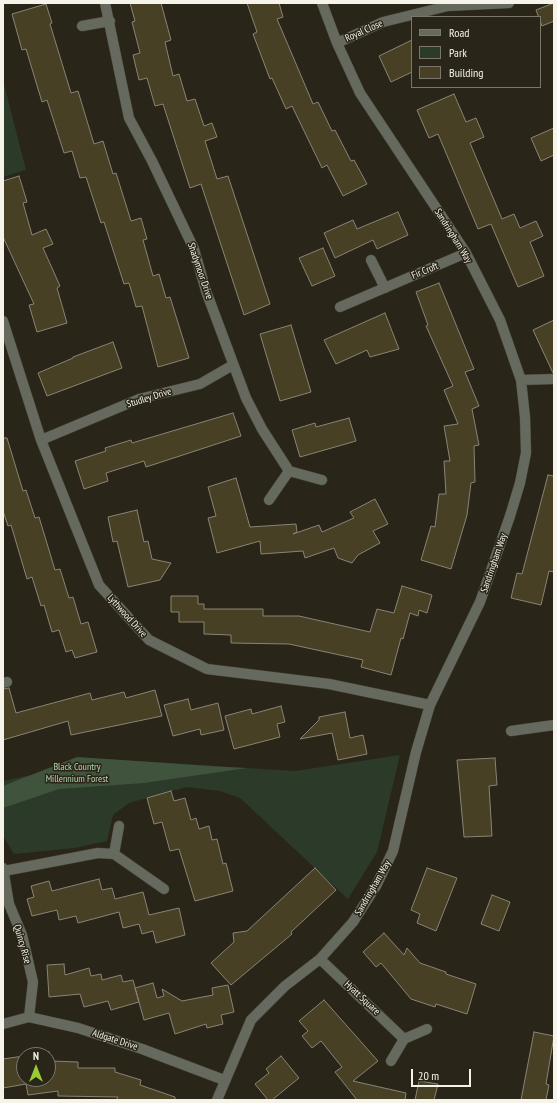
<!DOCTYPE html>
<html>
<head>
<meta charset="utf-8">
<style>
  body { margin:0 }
  #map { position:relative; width:557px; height:1103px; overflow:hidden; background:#292519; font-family:"PT Sans Narrow",sans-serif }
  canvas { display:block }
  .frame { position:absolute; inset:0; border:4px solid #f6f3eb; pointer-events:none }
  .legend { position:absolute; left:411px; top:16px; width:130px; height:72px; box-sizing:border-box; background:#292519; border:1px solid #7b776d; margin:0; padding:5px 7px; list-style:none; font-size:12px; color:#f6f3eb }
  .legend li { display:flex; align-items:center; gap:8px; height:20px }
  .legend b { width:20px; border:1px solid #7b776d }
  .north { position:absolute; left:16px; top:1047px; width:40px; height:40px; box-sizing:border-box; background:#292519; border:1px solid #7b776d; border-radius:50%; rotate:0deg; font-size:11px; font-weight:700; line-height:16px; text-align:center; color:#f6f3eb }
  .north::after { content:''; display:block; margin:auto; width:14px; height:18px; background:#98cb36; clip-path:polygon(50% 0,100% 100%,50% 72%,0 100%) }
  .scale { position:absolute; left:411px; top:1069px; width:60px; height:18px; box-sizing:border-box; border:2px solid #f6f3eb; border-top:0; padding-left:5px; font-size:12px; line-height:14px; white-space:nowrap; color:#f6f3eb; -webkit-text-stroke:3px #292519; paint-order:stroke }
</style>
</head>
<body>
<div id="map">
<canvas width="557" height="1103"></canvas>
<div class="frame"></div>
<ul class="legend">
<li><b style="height:5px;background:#666a5e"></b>Road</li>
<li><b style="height:11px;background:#2c3a29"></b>Park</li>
<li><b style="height:11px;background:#484025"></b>Building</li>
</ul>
<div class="north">N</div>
<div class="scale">20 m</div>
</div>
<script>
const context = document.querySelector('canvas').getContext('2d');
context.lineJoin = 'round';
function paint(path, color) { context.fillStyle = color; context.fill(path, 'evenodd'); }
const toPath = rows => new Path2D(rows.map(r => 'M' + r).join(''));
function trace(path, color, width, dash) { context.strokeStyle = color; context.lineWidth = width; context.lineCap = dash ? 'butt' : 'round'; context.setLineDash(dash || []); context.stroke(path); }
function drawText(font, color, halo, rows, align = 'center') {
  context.font = font + ' "PT Sans Narrow",sans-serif'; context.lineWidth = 3; context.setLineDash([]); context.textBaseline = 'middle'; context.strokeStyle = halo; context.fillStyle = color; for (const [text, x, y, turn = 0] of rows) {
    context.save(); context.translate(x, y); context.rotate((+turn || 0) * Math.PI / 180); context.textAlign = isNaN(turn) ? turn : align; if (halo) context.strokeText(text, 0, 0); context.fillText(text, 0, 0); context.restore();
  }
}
paint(toPath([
  [3,80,26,170,3,177],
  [400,755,377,852,348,899,240,798,220,791,186,787,129,803,113,815,107,841,75,848,14,854,3,836,3,781,105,759,295,771]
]), '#2c3a29');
paint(toPath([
  [77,757,225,767,247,768,144,783,59,789,3,808,3,786]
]), '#40533d');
const building = toPath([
  [130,3,161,3,171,40,165,42,173,76,179,74,187,101,195,99,204,126,212,123,217,137,205,141,217,179,228,176,270,304,244,315,201,184,190,188,163,104,155,106,147,78,139,80,133,55,140,53,132,22,135,21,130,3],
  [247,3,279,3,283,17,277,19,313,104,318,102,332,131,335,130,351,161,354,160,367,184,343,196,327,165,322,168,292,106,286,109,272,78,270,79,253,34,257,32,247,3],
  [554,3,554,21,542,26,536,10,554,3],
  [46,4,52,23,50,24,71,93,78,91,94,144,103,141,113,174,116,173,131,221,141,218,147,239,143,240,153,276,159,274,166,298,170,297,189,358,158,367,142,306,136,307,129,283,124,284,104,222,101,223,86,177,80,178,72,151,64,153,47,100,42,102,26,49,22,50,12,14,46,4],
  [412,40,412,72,391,82,379,56,412,40],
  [454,94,466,122,476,118,484,137,470,143,502,219,514,214,520,228,536,221,543,236,530,242,544,276,518,287,491,224,478,229,438,134,429,138,417,110,454,94],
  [554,128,554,155,541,161,531,138,554,128],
  [19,176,27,202,23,203,32,235,46,229,53,244,43,248,60,286,57,288,67,323,37,332,29,305,34,304,3,237,3,181,19,176],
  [398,212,408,235,377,249,373,240,335,258,324,233,353,220,357,229,398,212],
  [323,248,335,276,312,286,299,258,323,248],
  [439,283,474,369,465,372,479,406,472,409,479,445,474,446,475,482,471,483,467,515,451,569,421,560,431,526,435,527,439,494,446,494,444,461,450,461,444,426,458,424,444,390,453,386,426,326,428,325,416,292,439,283],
  [385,313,399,349,370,357,367,350,336,364,324,340,385,313],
  [554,320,554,373,553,373,533,330,554,320],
  [291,325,311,392,280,401,260,334,291,325],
  [113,342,122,368,47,396,38,373,73,358,73,357,113,342],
  [233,413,241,436,146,467,144,461,106,473,108,481,84,489,75,461,106,451,105,448,131,440,132,443,233,413],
  [349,418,356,441,300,457,292,430,315,423,316,427,349,418],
  [3,438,7,438,23,491,26,490,35,518,39,517,55,570,60,569,69,598,73,597,81,624,88,622,97,652,75,658,72,650,66,652,59,630,52,632,44,605,41,606,32,577,27,579,11,525,8,526,3,511,3,438],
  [548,475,554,476,554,572,549,571,541,605,511,598,517,573,522,574,548,475],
  [236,478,250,527,296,524,297,532,293,534,319,525,322,532,354,518,350,512,375,499,388,524,373,531,380,543,358,555,352,563,338,558,334,548,305,558,303,551,261,554,260,541,217,553,208,518,216,516,208,487,236,478],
  [137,510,144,542,148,541,152,559,171,563,160,580,128,587,117,541,113,542,108,517,137,510],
  [402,586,432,595,427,613,419,610,418,616,410,613,403,639,401,638,391,675,361,667,363,660,289,644,231,643,231,635,204,634,204,622,179,622,179,612,171,612,171,596,198,596,198,604,204,604,204,609,263,609,263,616,299,616,370,632,377,609,394,613,402,586],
  [9,688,16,713,90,693,92,700,124,692,126,698,155,690,162,716,71,735,68,721,3,740,3,689,9,688],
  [188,699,191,710,218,703,224,730,201,735,200,729,173,736,164,705,188,699],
  [281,706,285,722,277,724,280,737,234,749,225,716,251,709,252,714,281,706],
  [345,712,350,738,363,735,367,754,338,760,332,733,300,739,319,720,319,717,345,712],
  [495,758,497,785,489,786,492,836,464,837,457,760,495,758],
  [171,791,174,801,185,798,191,820,196,818,199,829,209,826,212,840,217,839,223,864,226,863,233,891,195,901,179,849,170,851,162,822,154,824,147,798,171,791],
  [315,868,336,890,291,932,292,934,231,985,211,963,234,942,233,933,247,931,315,868],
  [427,868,457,878,436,931,417,923,420,914,411,910,427,868],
  [99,879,102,890,112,888,115,899,143,892,149,915,179,908,185,935,156,943,153,931,142,934,139,924,123,928,119,912,78,923,76,916,59,920,57,910,32,916,27,899,34,897,31,886,49,881,52,891,99,879],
  [492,895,510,902,499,931,481,924,492,895],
  [384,933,404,955,407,948,420,963,446,972,446,974,476,984,467,1014,436,1004,435,1007,411,999,381,963,376,967,363,952,384,933],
  [64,964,65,975,89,968,91,976,101,974,102,980,121,975,123,982,133,980,139,1002,111,1010,108,1001,84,1007,80,994,49,997,47,965,64,964],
  [153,983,157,998,164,996,162,989,182,1001,213,995,212,988,228,985,234,1012,221,1015,223,1024,207,1028,206,1024,175,1034,169,1013,144,1020,135,988,153,983],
  [324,1000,378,1061,353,1081,406,1093,405,1100,357,1100,335,1072,342,1067,321,1041,312,1048,302,1036,308,1031,299,1021,324,1000],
  [534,1032,554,1036,546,1084,549,1085,546,1100,521,1100,534,1032],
  [49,1052,51,1061,78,1062,78,1068,115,1068,115,1072,141,1080,140,1085,175,1097,175,1100,116,1100,118,1097,58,1096,58,1091,28,1095,26,1084,3,1088,3,1059,24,1056,24,1079,48,1079,48,1055,29,1055,49,1052],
  [281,1056,299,1078,272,1100,268,1100,255,1084,269,1073,266,1069,281,1056],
  [419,1081,438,1084,434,1100,415,1100,419,1081]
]);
paint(building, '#484025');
trace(building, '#898475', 1);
const minor = toPath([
  [105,3,129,118,152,161,194,249,206,291,246,398,262,429,289,471],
  [82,26,110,21],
  [337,43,383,22,448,6,509,3],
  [371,260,385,288],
  [340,307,466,253],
  [3,321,41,440,99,585,149,640,207,669,329,684,430,705],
  [521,380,554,379],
  [41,440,139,399,200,384,233,365],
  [269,500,289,471,322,480],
  [3,683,7,682],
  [511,731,554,725],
  [114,854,119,826],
  [3,868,9,904,22,935,33,982,29,1017],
  [4,871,98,853,114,854,164,889],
  [320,959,404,1039],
  [3,1024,29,1017,78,1028,142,1049,224,1080],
  [391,1061,404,1039,427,1029],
  [217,1100,251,1020,285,986,320,959,353,922,376,886,393,851,416,752,430,705,480,602,510,516,520,483,526,453,525,417,521,380,500,320,466,253,360,93,337,43,322,3]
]);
trace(minor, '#464236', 11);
trace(minor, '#666a5e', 10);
drawText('10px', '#f6f3eb', '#292519', [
  ["Royal Close",364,31,-24],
  ["Sandringham Way",453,236,58],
  ["Shadymoor Drive",200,271,71],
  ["Fir Croft",425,271,-23],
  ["Studley Drive",149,398,-17],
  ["Sandringham Way",494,563,-71],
  ["Lythwood Drive",127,616,48],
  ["Sandringham Way",373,888,-60],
  ["Quincy Rise",22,944,74],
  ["Hyatt Square",362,998,43],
  ["Aldgate Drive",115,1040,18]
]);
drawText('10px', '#b1d8ab', '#292519', [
  ["Black Country",77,767],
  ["Millennium Forest",77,779]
]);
</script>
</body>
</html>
